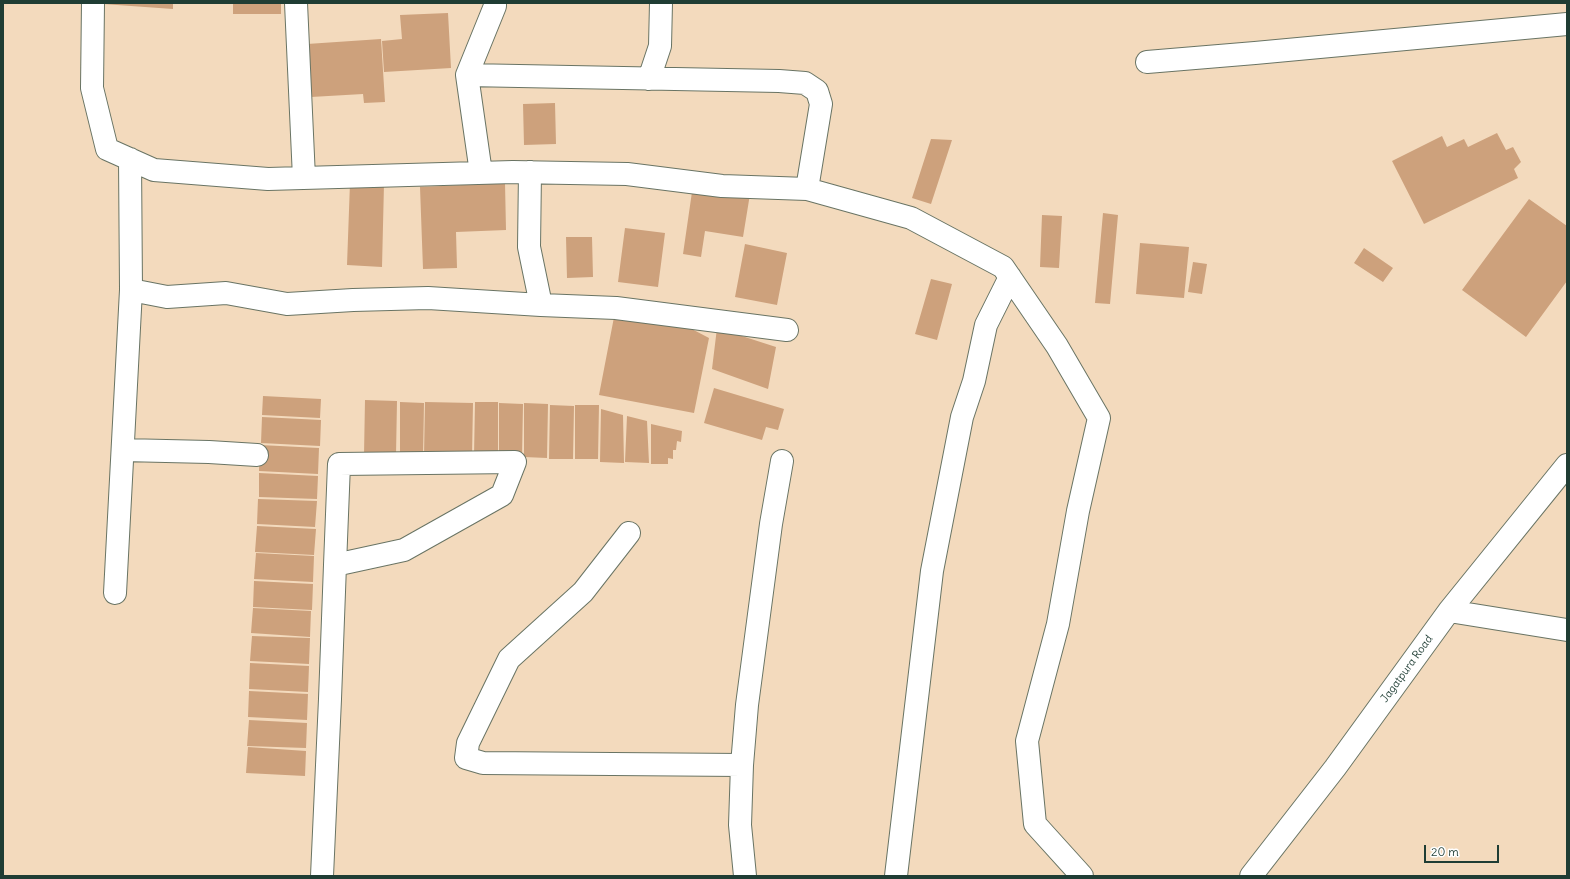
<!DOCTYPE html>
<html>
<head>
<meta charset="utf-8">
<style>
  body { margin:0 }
  #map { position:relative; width:1570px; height:879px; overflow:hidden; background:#f3dabd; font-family:Delius,sans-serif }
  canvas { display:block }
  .frame { position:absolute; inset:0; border:4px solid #1f3d34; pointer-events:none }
  .scale { position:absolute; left:1424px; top:845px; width:75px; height:18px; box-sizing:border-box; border:2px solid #1f3d34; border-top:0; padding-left:5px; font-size:12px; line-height:14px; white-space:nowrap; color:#1f3d34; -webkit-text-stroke:3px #fff; paint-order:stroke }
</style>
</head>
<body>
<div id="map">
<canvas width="1570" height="879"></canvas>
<div class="frame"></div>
<div class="scale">20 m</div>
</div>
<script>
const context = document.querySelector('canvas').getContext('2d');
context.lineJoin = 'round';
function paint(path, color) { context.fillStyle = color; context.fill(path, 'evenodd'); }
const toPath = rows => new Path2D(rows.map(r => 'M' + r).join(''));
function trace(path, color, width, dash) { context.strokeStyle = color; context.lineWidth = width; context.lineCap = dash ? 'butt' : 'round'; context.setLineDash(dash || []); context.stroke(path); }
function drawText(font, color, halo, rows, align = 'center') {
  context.font = font + ' Delius,sans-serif'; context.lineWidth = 4; context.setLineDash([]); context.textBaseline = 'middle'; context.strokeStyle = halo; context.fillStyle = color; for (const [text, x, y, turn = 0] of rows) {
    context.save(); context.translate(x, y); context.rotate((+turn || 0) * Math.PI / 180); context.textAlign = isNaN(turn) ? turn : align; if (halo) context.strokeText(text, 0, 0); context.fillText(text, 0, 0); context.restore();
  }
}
paint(toPath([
  [103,3,173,3,173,9,103,4],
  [233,3,281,3,281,14,233,14],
  [448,13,451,68,384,72,382,41,402,39,400,15],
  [381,39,385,102,364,103,363,94,311,97,307,44],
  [555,103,556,144,524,145,523,104],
  [1497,133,1506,150,1513,147,1521,162,1514,169,1518,178,1424,224,1392,161,1442,136,1447,147,1464,139,1468,147],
  [931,139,952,140,931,204,912,198],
  [350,183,384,184,382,267,347,265],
  [505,183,506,230,456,232,457,268,423,269,420,187],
  [693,185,750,194,743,237,705,231,701,257,683,254],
  [1529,199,1567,226,1567,281,1526,337,1462,290],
  [1103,213,1118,215,1110,304,1095,303],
  [1042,215,1062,216,1059,268,1040,267],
  [625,228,665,233,658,287,618,282],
  [566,237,592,237,593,277,567,278],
  [1140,243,1189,247,1184,298,1136,294],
  [745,244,787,253,777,305,735,297],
  [1364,248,1393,268,1383,282,1354,263],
  [1193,262,1207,264,1202,294,1188,292],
  [931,279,952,284,937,340,915,334],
  [615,312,686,326,709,338,694,413,599,395],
  [717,328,776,347,768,389,712,369],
  [714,388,784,409,778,430,766,427,762,440,704,423],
  [263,396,321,399,320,418,262,415],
  [365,400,397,401,396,455,364,455],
  [400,402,424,403,423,457,400,456],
  [425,402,473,403,472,457,424,456],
  [475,402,498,402,498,457,474,456],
  [499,403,523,404,522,458,499,458],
  [524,403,548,404,547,458,524,457],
  [550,405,574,406,573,459,549,459],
  [575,405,599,405,598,459,575,459],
  [601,409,623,415,624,463,600,462],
  [627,416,647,421,649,463,625,462],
  [262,417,321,420,320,446,261,443],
  [651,424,682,431,681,442,677,441,676,450,673,450,673,459,668,458,668,464,651,464],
  [260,445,319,448,318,474,259,471],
  [259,473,318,476,317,499,259,497],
  [258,499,317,501,315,527,257,524],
  [257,526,316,529,314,555,255,552],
  [256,553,314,556,313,582,254,579],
  [254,581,313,584,312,610,253,607],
  [253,608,311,611,310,637,251,633],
  [252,636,310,638,309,664,250,661],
  [250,663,309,666,308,692,249,689],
  [249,691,308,694,307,720,248,717],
  [249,720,307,723,306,748,247,746],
  [248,747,306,751,305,776,246,773]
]), '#cda17c');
const minor = toPath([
  [93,3,92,88,107,149,154,170,268,179,513,172,627,174,722,186,807,189,911,218,1003,267,1057,346,1099,418,1078,511,1058,624,1027,741,1035,824,1082,876],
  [296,3,304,178],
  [1147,62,1255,53,1567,24],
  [467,75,779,81,805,83,817,91,821,104,807,189],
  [649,79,660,46,661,3],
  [530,172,529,247,541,305],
  [481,173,467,75,495,6,495,3],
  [131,290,167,297,226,293,287,304,353,300,428,298,541,305,616,308,787,330],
  [123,450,209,452,257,455],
  [629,533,583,592,509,659,468,743,466,758,483,763,742,765],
  [115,593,131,290,130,159],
  [1449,611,1567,630],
  [322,876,330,699,335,565,339,464,515,462,502,495,404,550,335,565],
  [745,876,740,825,742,765,747,705,771,524,782,461],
  [896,876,932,571,962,417,974,381,986,325,1010,277],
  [1251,876,1335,768,1449,611,1567,465]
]);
trace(minor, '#697464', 24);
trace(minor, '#fff', 22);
drawText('11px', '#1f3d34', '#fff', [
  ["Jagatpura Road",1407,669,-54]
]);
</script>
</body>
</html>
